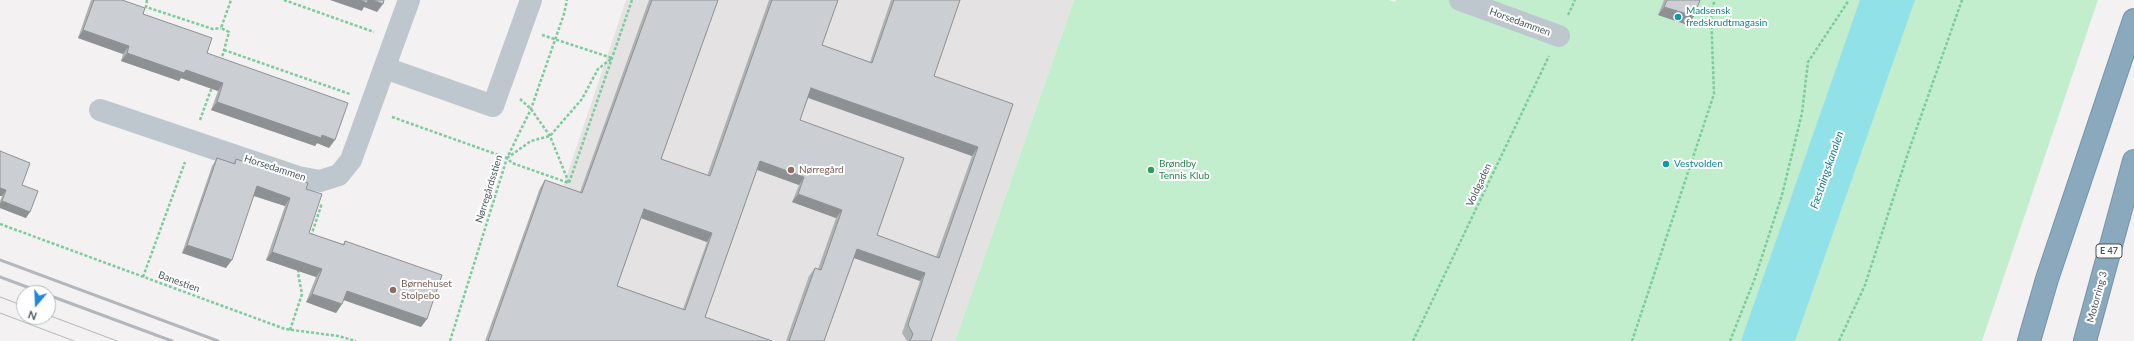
<!DOCTYPE html>
<html>
<head>
<meta charset="utf-8">
<style>
  body { margin:0 }
  #map { position:relative; width:2134px; height:341px; overflow:hidden; background:#f3f1f1; font-family:Lato,sans-serif }
  canvas { display:block }
  .north { position:absolute; left:16px; top:285px; width:40px; height:40px; box-sizing:border-box; background:#fff; border:1px solid #b6bbbf; border-radius:50%; rotate:199deg; font-size:11px; font-weight:700; line-height:16px; text-align:center; color:#49565e }
  .north::after { content:''; display:block; margin:auto; width:14px; height:18px; background:#2188dd; clip-path:polygon(50% 0,100% 100%,50% 72%,0 100%) }
</style>
</head>
<body>
<div id="map">
<canvas width="2134" height="341"></canvas>
<div class="north">N</div>
</div>
<script>
const context = document.querySelector('canvas').getContext('2d');
context.lineJoin = 'round';
function paint(path, color) { context.fillStyle = color; context.fill(path, 'evenodd'); }
const toPath = rows => new Path2D(rows.map(r => 'M' + r).join(''));
function trace(path, color, width, dash) { context.strokeStyle = color; context.lineWidth = width; context.lineCap = dash ? 'butt' : 'round'; context.setLineDash(dash || []); context.stroke(path); }
function drawText(font, color, halo, rows, align = 'center') {
  context.font = font + ' Lato,sans-serif'; context.lineWidth = 4; context.setLineDash([]); context.textBaseline = 'middle'; context.strokeStyle = halo; context.fillStyle = color; for (const [text, x, y, turn = 0] of rows) {
    context.save(); context.translate(x, y); context.rotate((+turn || 0) * Math.PI / 180); context.textAlign = isNaN(turn) ? turn : align; if (halo) context.strokeText(text, 0, 0); context.fillText(text, 0, 0); context.restore();
  }
}
paint(toPath([
  [626,0,1074,0,955,341,511,341]
]), '#e4e2e3');
paint(toPath([
  [1074,0,1389,0,1395,2,1396,0,2098,0,1982,341,955,341]
]), '#c2eece');
paint(toPath([
  [1860,0,1915,0,1795,341,1741,341]
]), '#91e1e9');
const highway = toPath([
  [2029,341,2047,279,2134,20],
  [2085,341,2134,161]
]);
trace(highway, '#7694a9', 24);
trace(toPath([
  [147,0,146,7,213,29,221,28],
  [284,0,374,32],
  [1568,15,1575,0],
  [542,35,612,58],
  [224,50,350,94],
  [221,61,229,32,221,28,231,0],
  [520,99,531,109,550,136,569,183],
  [392,117,507,158,512,163,569,183,632,0],
  [200,120,212,87],
  [507,158,531,141,550,136,582,99,598,69,611,59],
  [0,224,285,329,338,336,356,341],
  [311,236,322,203],
  [143,277,185,162],
  [290,330,302,294,298,273,299,269],
  [450,341,507,158,531,109,564,14,567,0],
  [1413,341,1549,56],
  [1632,341,1714,94,1711,11,1715,0],
  [1730,341,1755,278,1782,195,1802,113,1808,62,1849,0],
  [1839,341,1865,285,1909,150,1962,0]
]), '#7bcb9b', 2.5, [3, 2]);
trace(toPath([
  [1460,0,1559,36],
  [385,68,493,106,531,0],
  [100,110,298,177,320,181,339,175,351,160,409,0]
]), '#bdc7cd', 22);
trace(highway, '#8ba9bd', 22);
trace(toPath([
  [0,297,24,306],
  [0,313,74,341],
  [48,315,117,341]
]), '#b3b7bb', 1);
trace(toPath([
  [0,260,218,341],
  [0,277,43,293],
  [48,295,172,341]
]), '#b3b7bb', 3);
paint(toPath([
  [91,0,122,0,143,14,207,53,329,148,317,143,315,146,211,110,218,91,181,78,179,81,121,61,123,54,78,38],
  [649,0,718,0,661,159,707,176,769,0,838,0,822,45,870,62,891,0,960,0,934,76,1013,104,931,341,907,341,902,333,920,281,854,258,824,341,786,341,809,276,815,268,818,269,836,218,792,202,799,185,757,170,705,317,772,341,485,341,540,188,545,180,580,192],
  [808,98,972,156,936,257,877,235,800,120],
  [641,218,707,242,683,309,617,286],
  [1664,0,1700,0,1694,16,1688,25,1658,15],
  [0,151,22,185,26,218,0,208,0,201,2,196,0,196],
  [217,158,233,163,236,159,306,189,309,233,343,244,345,241,427,319,421,327,343,300,342,304,336,313,306,302,316,277,266,260,285,206,254,196,226,268,182,253,212,166]
]), '#afb2b5');
paint(toPath([
  [330,0,373,0,383,4,377,12,364,7,362,11],
  [1664,7,1694,16,1688,25,1658,15],
  [83,30,129,46,123,54,78,38],
  [127,53,186,70,223,83,218,91,181,78,179,81,121,61],
  [811,88,978,147,972,156,806,97],
  [217,102,322,135,335,140,329,148,317,143,315,146,211,110],
  [760,161,804,177,799,185,755,169],
  [257,186,290,198,285,206,251,195],
  [0,188,6,190,2,196,0,196],
  [798,194,842,210,836,218,792,202],
  [2,201,30,212,26,218,0,208,0,204],
  [644,209,712,233,707,242,638,217],
  [187,245,232,260,226,268,182,253],
  [857,249,925,273,920,281,851,257],
  [272,252,322,269,316,277,266,260],
  [347,291,427,319,421,327,341,299],
  [312,294,342,304,336,313,306,302]
]), '#8e9194');
const building = toPath([
  [94,0,122,0,145,8,143,14,212,38,207,53,348,103,335,140,322,135,321,138,217,102,223,83,186,70,184,73,127,53,129,46,83,30,94,0],
  [360,0,368,0,367,3,360,0],
  [373,0,384,0,383,4,373,0],
  [652,0,718,0,661,159,710,176,772,0,838,0,822,45,872,63,894,0,960,0,934,76,1013,104,931,341,910,341,913,334,908,325,925,273,857,249,824,341,789,341,815,268,821,270,842,210,798,194,804,177,760,161,705,317,772,341,488,341,545,180,582,193,652,0],
  [811,88,978,147,939,258,877,235,904,158,800,120,811,88],
  [644,209,712,233,685,310,617,286,644,209],
  [1667,0,1700,0,1694,16,1664,7,1667,0],
  [0,151,30,163,22,185,38,191,30,212,2,201,6,190,0,188,0,151],
  [217,158,235,164,236,159,308,183,306,189,322,194,309,233,344,245,345,241,442,275,427,319,347,291,342,304,312,294,322,269,272,252,290,198,257,186,232,260,187,245,217,158]
]);
paint(building, '#cbcfd3');
trace(building, '#8e9194', 1);
for (const [x, y, r, color] of [
  [1678,17,4,"#0f9aa8"],
  [1666,164,4,"#0f9aa8"],
  [791,170,4,"#8d6e63"],
  [1151,170,4,"#2e9e5b"],
  [393,290,4,"#8d6e63"]
]) { const dot = new Path2D(); dot.arc(x, y, r, 0, 2 * Math.PI); context.fillStyle = color; context.fill(dot); trace(dot, '#fff', 1.5); }
for (const [x, y, w] of [
  [2109,251,26]
]) { const box = new Path2D(); box.roundRect(x - w / 2, y - 7, w, 14, 3); context.fillStyle = '#fff'; context.fill(box); trace(box, '#49565e', 1); }
drawText('bold 9px', '#49565e', null, [
  ["E 47",2109,251]
]);
drawText('10px', '#0d838f', '#fff', [
  ["Madsensk",1686,11],
  ["fredskrudtmagasin",1686,23],
  ["Vestvolden",1674,164]
], 'left');
drawText('10px', '#49565e', '#fff', [
  ["Horsedammen",1520,22,20],
  ["Horsedammen",275,168,18],
  ["Voldgaden",1479,185,-65],
  ["Nørregårdsstien",489,189,-73],
  ["Banestien",179,282,20],
  ["Motorring 3",2097,297,-75]
]);
drawText('10px', '#27864d', '#fff', [
  ["Brøndby",1159,164],
  ["Tennis Klub",1159,176]
], 'left');
drawText('10px', '#785e54', '#fff', [
  ["Nørregård",799,170],
  ["Børnehuset",401,284],
  ["Stolpebo",401,296]
], 'left');
drawText('italic 11px', '#127e8a', '#fff', [
  ["Fæstningskanalen",1827,170,-71]
]);
</script>
</body>
</html>
